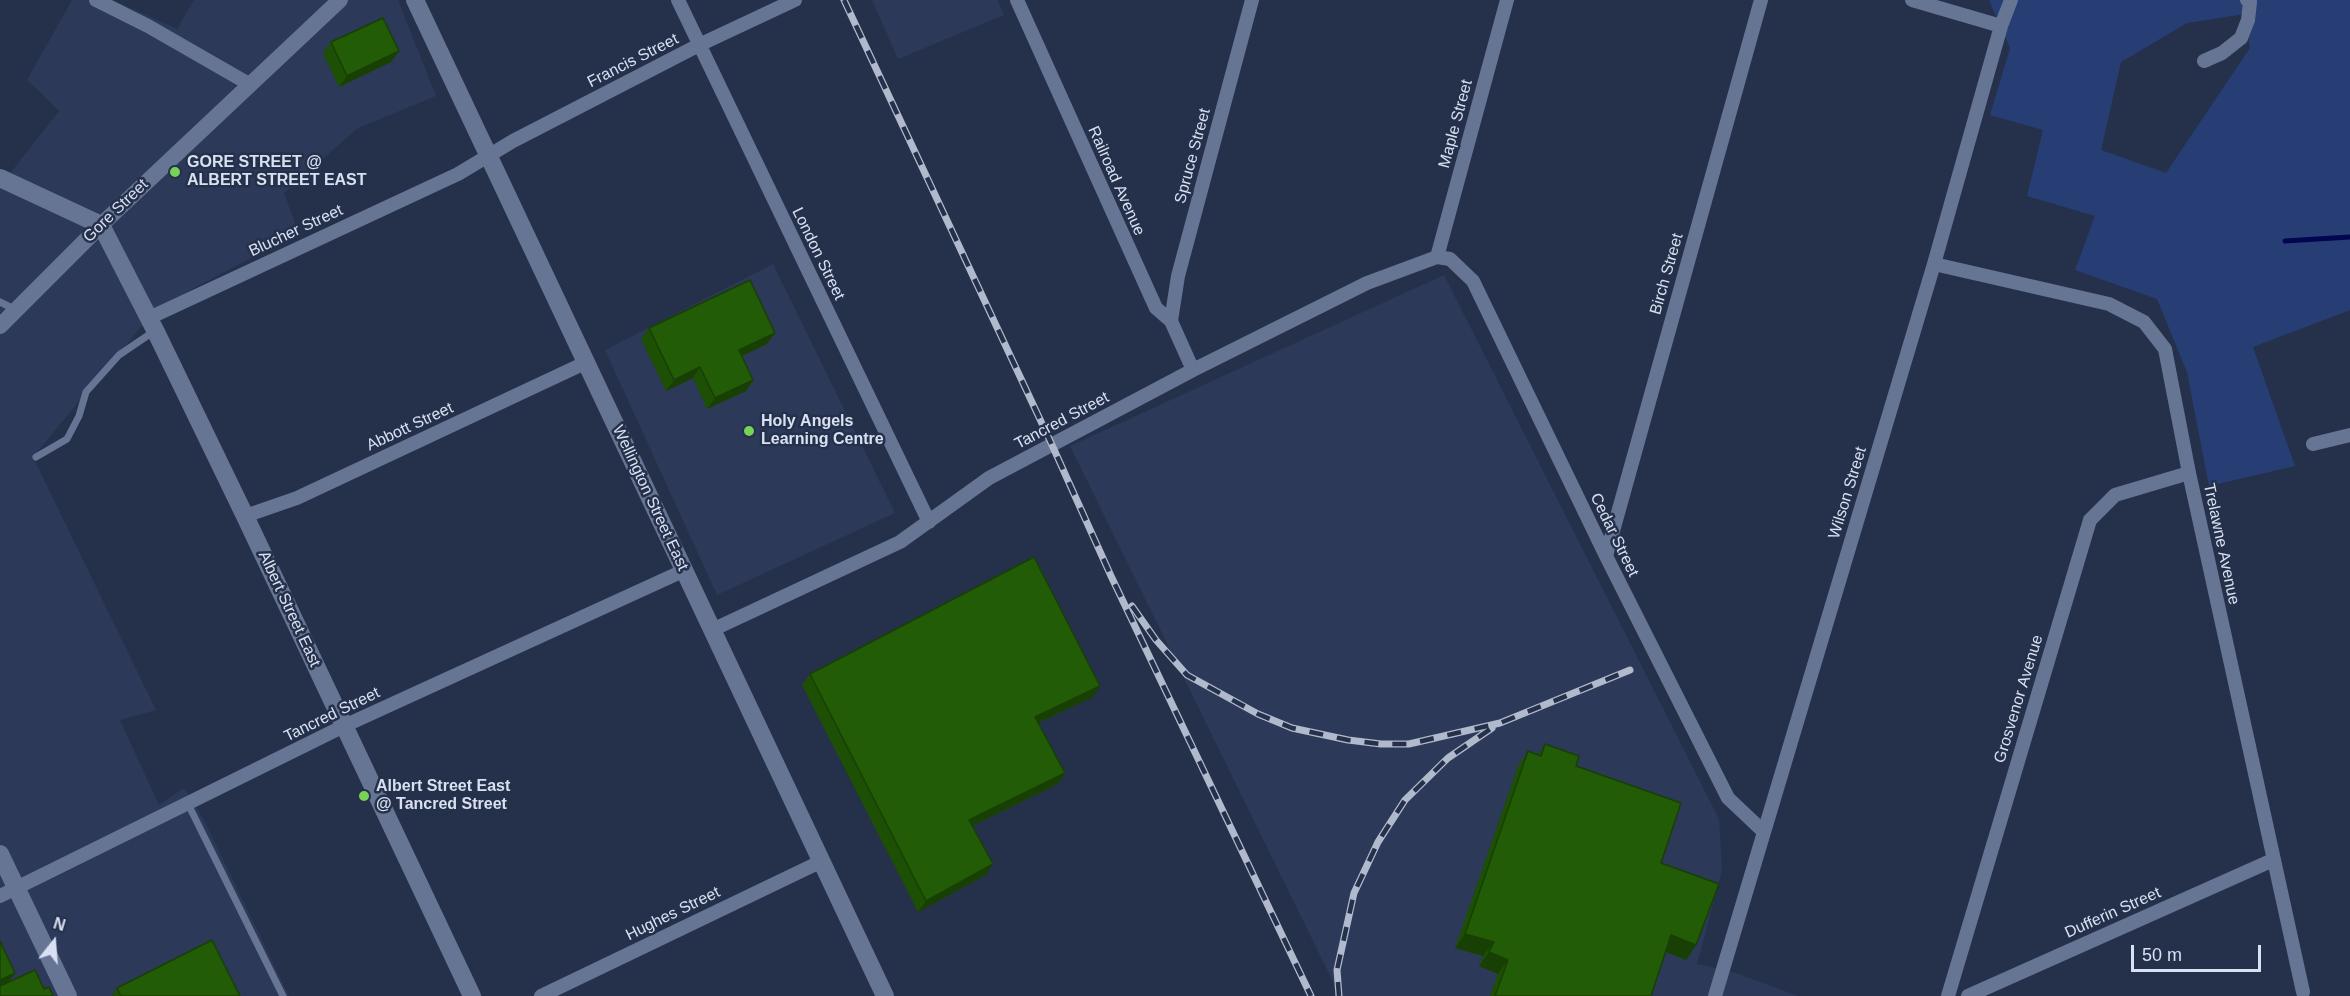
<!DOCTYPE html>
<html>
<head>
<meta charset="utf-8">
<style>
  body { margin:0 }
  #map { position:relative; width:2350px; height:996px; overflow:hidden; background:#25314b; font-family:Arial,sans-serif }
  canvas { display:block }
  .north { position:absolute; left:24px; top:912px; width:60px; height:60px; -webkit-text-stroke:4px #25314b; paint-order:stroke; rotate:17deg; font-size:16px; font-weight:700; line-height:24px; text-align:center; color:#d8e0f1 }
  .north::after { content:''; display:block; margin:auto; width:21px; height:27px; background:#d8e0f1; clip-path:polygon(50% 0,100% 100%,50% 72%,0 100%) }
  .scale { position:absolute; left:2131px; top:945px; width:130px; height:27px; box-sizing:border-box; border:3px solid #d8e0f1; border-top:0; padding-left:8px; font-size:18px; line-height:21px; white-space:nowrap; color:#d8e0f1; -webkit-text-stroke:4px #25314b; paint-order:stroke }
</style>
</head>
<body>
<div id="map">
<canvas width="2350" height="996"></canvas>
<div class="north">N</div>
<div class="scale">50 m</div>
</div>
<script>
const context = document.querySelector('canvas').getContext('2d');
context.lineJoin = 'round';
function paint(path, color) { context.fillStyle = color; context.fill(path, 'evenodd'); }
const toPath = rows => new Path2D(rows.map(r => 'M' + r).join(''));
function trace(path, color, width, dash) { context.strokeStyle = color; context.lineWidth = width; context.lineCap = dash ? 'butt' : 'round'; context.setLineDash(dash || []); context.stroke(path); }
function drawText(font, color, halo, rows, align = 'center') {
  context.font = font + ' Arial,sans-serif'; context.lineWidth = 5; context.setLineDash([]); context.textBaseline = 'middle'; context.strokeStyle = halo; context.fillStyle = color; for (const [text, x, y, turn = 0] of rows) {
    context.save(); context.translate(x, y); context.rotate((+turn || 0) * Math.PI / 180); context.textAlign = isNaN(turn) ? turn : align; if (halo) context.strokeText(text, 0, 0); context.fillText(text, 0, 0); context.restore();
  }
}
paint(toPath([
  [72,0,113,0,177,29,194,0,398,0,436,96,358,128,284,193,299,233,194,288,141,327,33,457,156,710,120,720,159,805,184,788,204,820,289,996,0,996,0,186,59,111,27,80],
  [872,0,997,0,1004,15,898,59],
  [773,264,895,513,717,595,605,350],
  [1444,275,1719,819,1722,870,1697,964,1736,973,1798,996,1340,996,1070,446]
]), '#2c3959');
paint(toPath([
  [1989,0,2350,0,2350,310,2253,347,2295,466,2209,486,2187,372,2157,299,2075,270,2095,216,2027,196,2043,130,1990,115,2010,48],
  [2245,14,2250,48,2166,173,2101,150,2121,62,2187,23]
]), '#273e75');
trace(toPath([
  [2285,241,2350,237]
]), '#020650', 5);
trace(toPath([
  [0,302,16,310],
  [36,457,67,439,79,416,86,392,119,355,153,332],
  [188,804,283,996]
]), '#677594', 7);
trace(toPath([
  [96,0,148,26,249,84],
  [678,0,929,522],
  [1017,0,1156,308,1171,321,1193,370],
  [1912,0,2001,26],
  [2204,61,2222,53,2241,38,2248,20,2250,2,2247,0],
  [1437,257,1507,0],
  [1934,264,2109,304,2144,322,2165,349,2189,473,2303,992],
  [149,318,458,174,513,141,699,45,795,0],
  [1171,321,1178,276,1252,0],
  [2313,444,2350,435],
  [245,516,297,498,587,362],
  [1606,556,1761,0],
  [712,630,900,542,989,478,1193,370,1367,283,1437,257,1450,259,1473,281,1606,556,1728,798,1764,832],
  [0,896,344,726,683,571],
  [541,996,820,862],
  [1715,996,1934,264,2001,26,2011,0],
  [1948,996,2090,520,2115,495,2189,473],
  [1968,996,2273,860]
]), '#677594', 14);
trace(toPath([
  [0,326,101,225,340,0]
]), '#677594', 16);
trace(toPath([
  [415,0,885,996],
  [0,178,101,225,155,330,245,516,472,996],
  [0,854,68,996]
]), '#677594', 18);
const rail = toPath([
  [844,0,1052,445,1111,576,1311,996],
  [1132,606,1156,640,1187,675,1258,714,1292,728,1348,740,1381,744,1409,744,1500,723,1630,670],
  [1339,996,1337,970,1354,893,1378,842,1405,800,1448,758,1492,728]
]);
trace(rail, '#b1b9cc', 7);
trace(rail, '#25314b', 4.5, [14]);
paint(toPath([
  [331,42,399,51,391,62,339,87,323,53],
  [649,328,767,344,742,356,753,380,746,391,707,409,693,378,666,391,641,339],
  [810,674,1093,697,1038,723,1065,773,1058,784,972,826,986,875,918,912,802,685],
  [1545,744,1576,766,1661,863,1696,945,1686,960,1665,952,1651,996,1490,996,1498,974,1479,966,1483,956,1455,948,1518,766,1528,751,1538,755],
  [117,988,240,996,112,996]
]), '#1d4f05');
paint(toPath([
  [399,51,391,62,339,87,347,76],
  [775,333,767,344,732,361,739,350],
  [700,367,693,378,666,391,674,380],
  [753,380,746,391,707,409,715,398],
  [1100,686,1093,697,1027,728,1035,717],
  [1065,773,1058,784,961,831,969,820],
  [993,864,986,875,918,912,926,901],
  [1465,934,1494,942,1483,956,1455,948],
  [1671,935,1696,945,1686,960,1661,950],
  [1489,952,1508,960,1498,974,1479,966],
  [15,973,7,984,0,987,0,980]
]), '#184004');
const building = toPath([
  [383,18,399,51,347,76,331,42,383,18],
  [750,280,775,333,739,350,753,380,715,398,700,367,674,380,649,328,750,280],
  [1034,557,1100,686,1035,717,1065,773,969,820,993,864,926,901,810,674,1034,557],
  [1545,744,1579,756,1576,766,1681,803,1661,863,1719,884,1696,945,1671,935,1651,996,1495,996,1508,960,1489,952,1494,942,1465,934,1528,751,1541,756,1545,744],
  [212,940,240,996,121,996,117,988,212,940],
  [0,941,15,973,0,980,0,941],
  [35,970,44,989,49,987,53,996,0,996,0,986,35,970]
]);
paint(building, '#225c06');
trace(building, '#184004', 1.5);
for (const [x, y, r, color] of [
  [175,172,6,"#77d259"],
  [749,431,6,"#77d259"],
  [364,796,6,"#77d259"]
]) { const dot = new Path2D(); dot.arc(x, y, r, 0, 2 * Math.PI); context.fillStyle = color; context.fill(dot); trace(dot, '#25314b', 2); }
drawText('16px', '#d8e0f1', '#25314b', [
  ["Francis Street",633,61,-27],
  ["Maple Street",1456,124,-75],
  ["Spruce Street",1193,156,-75],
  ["Railroad Avenue",1116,181,66],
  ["Gore Street",116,211,-44],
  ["Blucher Street",296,231,-25],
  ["London Street",818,254,64],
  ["Birch Street",1667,274,-74],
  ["Tancred Street",1062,421,-28],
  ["Abbott Street",410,427,-25],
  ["Wilson Street",1848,493,-73],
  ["Wellington Street East",650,498,65],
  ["Cedar Street",1614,535,64],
  ["Trelawne Avenue",2221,544,78],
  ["Albert Street East",289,609,65],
  ["Grosvenor Avenue",2019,699,-73],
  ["Tancred Street",332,715,-26],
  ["Dufferin Street",2113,913,-24],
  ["Hughes Street",673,914,-26]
]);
drawText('bold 16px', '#d8e0f1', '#25314b', [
  ["GORE STREET @",187,163],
  ["ALBERT STREET EAST",187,181],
  ["Holy Angels",761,422],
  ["Learning Centre",761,440],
  ["Albert Street East",376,787],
  ["@ Tancred Street",376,805]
], 'left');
</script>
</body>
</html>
